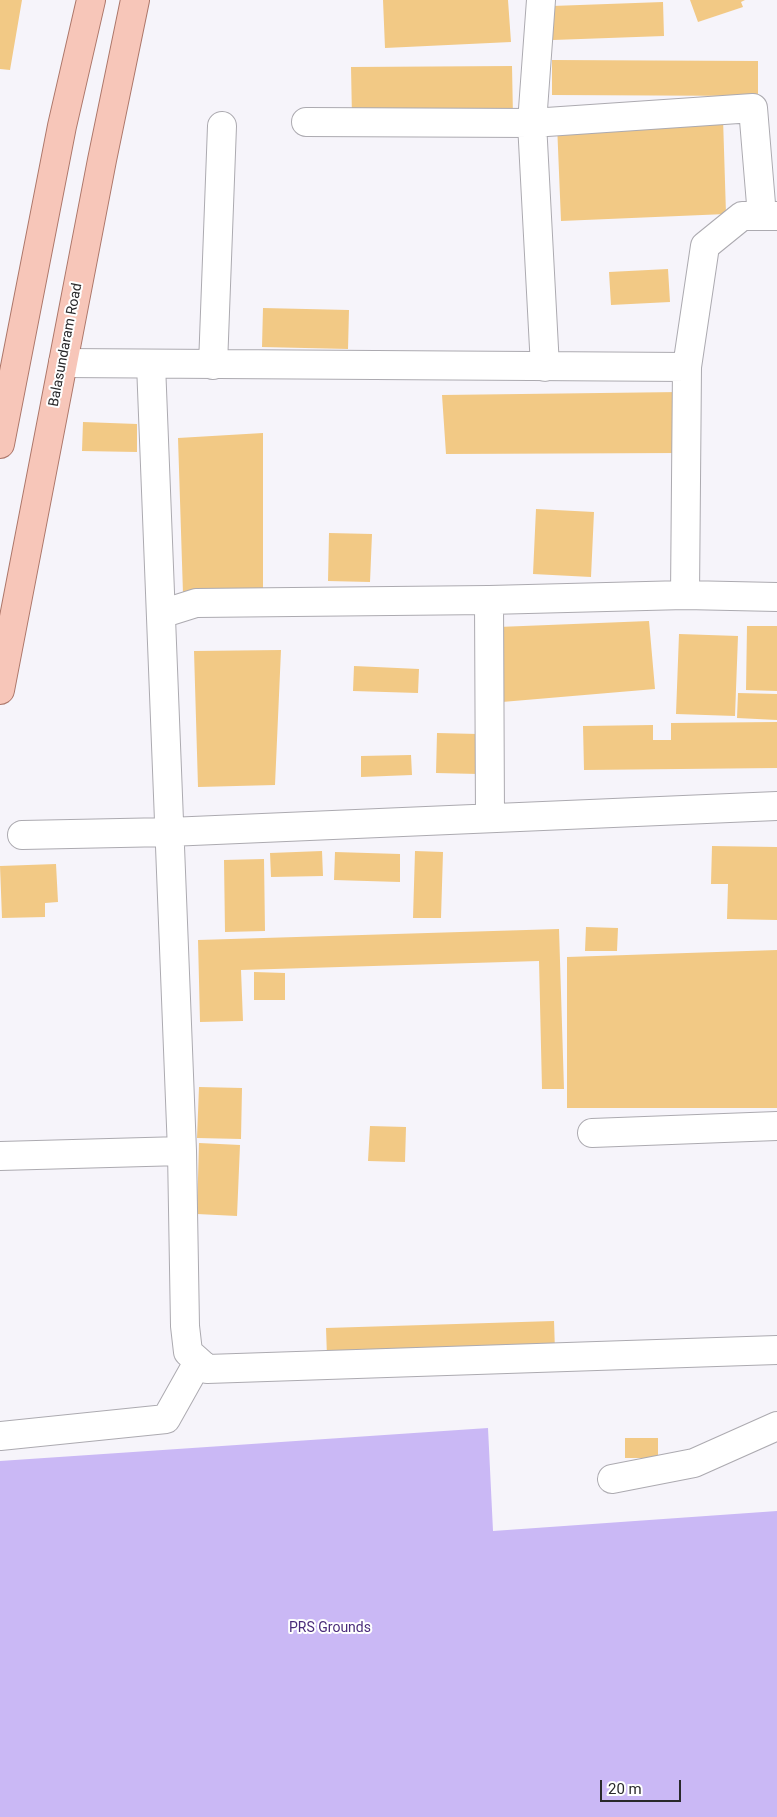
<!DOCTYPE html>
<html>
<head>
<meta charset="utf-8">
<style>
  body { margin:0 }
  #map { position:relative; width:777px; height:1817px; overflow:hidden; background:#f6f4fa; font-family:Roboto,sans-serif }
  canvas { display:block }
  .scale { position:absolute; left:600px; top:1780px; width:81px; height:22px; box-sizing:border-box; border:2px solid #29292b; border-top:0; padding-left:6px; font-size:15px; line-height:18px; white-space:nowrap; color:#29292b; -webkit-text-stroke:4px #fff; paint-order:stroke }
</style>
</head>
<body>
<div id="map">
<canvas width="777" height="1817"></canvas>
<div class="scale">20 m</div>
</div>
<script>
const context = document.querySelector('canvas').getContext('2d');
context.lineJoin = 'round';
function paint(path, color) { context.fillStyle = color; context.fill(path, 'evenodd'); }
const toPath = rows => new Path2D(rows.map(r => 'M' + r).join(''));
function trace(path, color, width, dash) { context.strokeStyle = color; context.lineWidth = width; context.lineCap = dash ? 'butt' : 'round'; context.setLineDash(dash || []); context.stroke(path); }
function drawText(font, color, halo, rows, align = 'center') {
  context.font = font + ' Roboto,sans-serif'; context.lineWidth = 4; context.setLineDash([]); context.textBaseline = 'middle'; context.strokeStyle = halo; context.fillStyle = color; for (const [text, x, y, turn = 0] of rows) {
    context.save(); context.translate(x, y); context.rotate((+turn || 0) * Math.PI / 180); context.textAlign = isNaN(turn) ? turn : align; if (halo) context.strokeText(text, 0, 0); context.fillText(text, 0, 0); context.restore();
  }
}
paint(toPath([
  [488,1428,493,1531,777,1511,777,1817,0,1817,0,1461]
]), '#cab8f5');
paint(toPath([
  [0,0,22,0,10,70,0,69],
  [383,0,508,0,511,42,385,48],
  [690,0,745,0,741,2,743,7,698,22],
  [663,2,664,36,553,40,552,6],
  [552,60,758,61,758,96,552,95],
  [512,66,513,117,352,118,351,67],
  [723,118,726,214,561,221,557,124],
  [668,269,670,302,611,305,609,272],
  [263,308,349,310,348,349,262,347],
  [680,392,679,453,446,454,442,395],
  [83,422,137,424,137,452,82,451],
  [263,433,263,594,183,594,178,438],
  [536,509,594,512,591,577,533,574],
  [329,533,372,534,370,582,328,581],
  [649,621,655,689,502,702,498,627],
  [747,626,777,626,777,691,746,690],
  [679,634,738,636,735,716,676,714],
  [281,650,275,785,198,787,194,651],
  [354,666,419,669,418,693,353,691],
  [738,693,777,694,777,720,737,718],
  [777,722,777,768,584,770,583,726,653,725,653,740,671,740,671,723],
  [437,733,478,734,478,774,436,773],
  [411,755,412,775,361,777,361,756],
  [712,846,777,847,777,920,727,919,728,884,711,884],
  [322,851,323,876,271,877,270,853],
  [415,851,443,852,441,918,413,918],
  [335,852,400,854,400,882,334,880],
  [264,859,265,931,225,932,224,860],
  [56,864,58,902,45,903,45,917,2,918,0,866],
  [586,927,618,928,617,951,585,951],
  [559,929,564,1089,542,1089,539,961,241,970,243,1021,200,1022,198,940],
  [777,950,777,1108,567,1108,567,957],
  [254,972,285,973,285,1000,254,1000],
  [199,1087,242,1088,241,1139,197,1138],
  [370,1126,406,1127,405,1162,368,1161],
  [199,1143,240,1145,237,1216,197,1214],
  [554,1321,555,1351,327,1357,326,1328],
  [625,1438,658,1438,658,1458,625,1458]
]), '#f2c985');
const minor = toPath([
  [541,0,532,123,545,367],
  [306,122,532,123,753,108,762,216],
  [63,363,687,367,705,246,742,216,777,216],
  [151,364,182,1151,185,1326,188,1352,207,1369,777,1350],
  [213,365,222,126],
  [687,367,685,595,777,597],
  [489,600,490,818],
  [161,614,196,603,489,600,685,595],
  [22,835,169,832,777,806],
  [592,1133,777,1126],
  [0,1156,182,1151],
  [0,1436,166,1419,198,1362],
  [612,1479,694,1463,777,1426]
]);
const major = toPath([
  [0,444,62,126,91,0],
  [0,690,102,160,135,0]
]);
trace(minor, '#acaab0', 30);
trace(major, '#ac7669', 30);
trace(minor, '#fff', 28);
trace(major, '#f7c6b9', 28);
drawText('14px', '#29292b', '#fff', [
  ["Balasundaram Road",66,345,-79]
]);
drawText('14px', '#4a2c7a', '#fff', [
  ["PRS Grounds",330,1628]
]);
</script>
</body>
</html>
